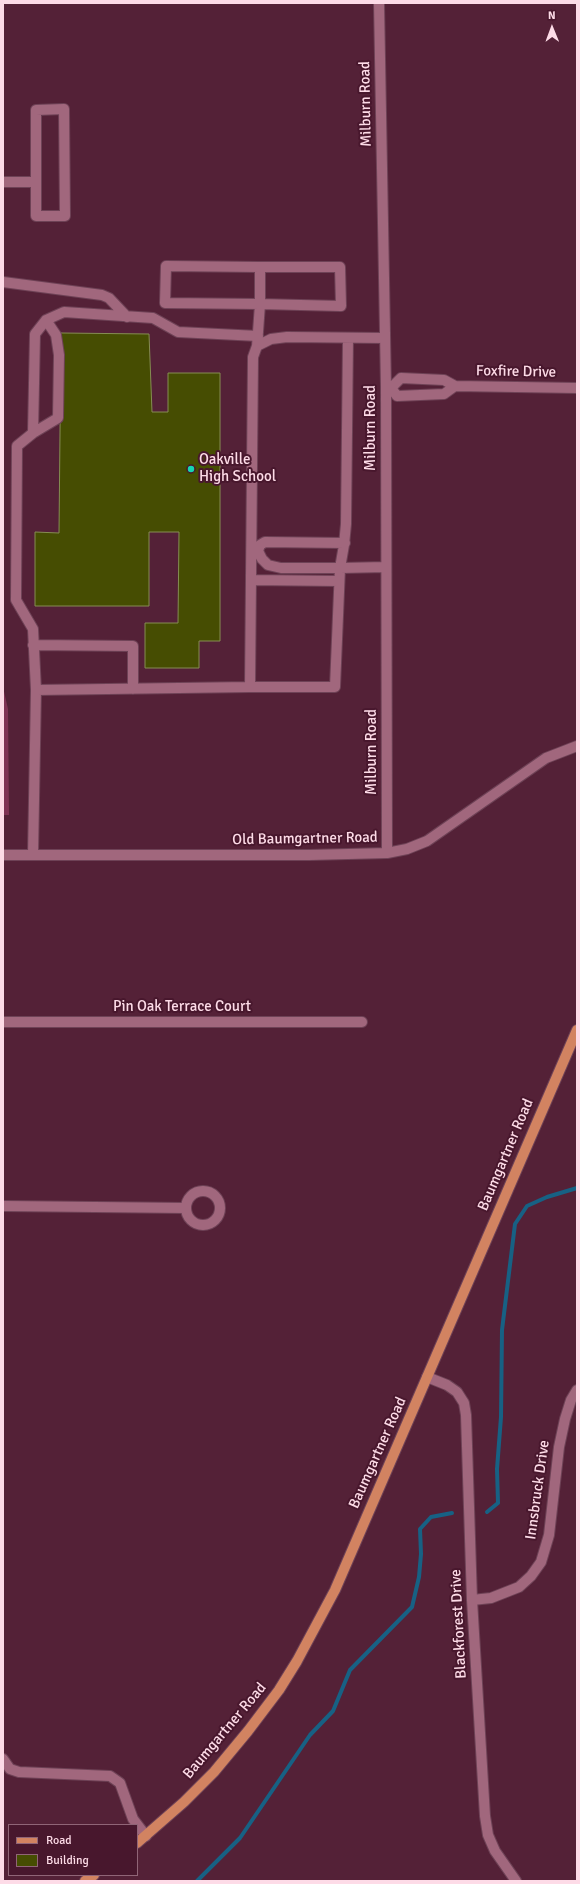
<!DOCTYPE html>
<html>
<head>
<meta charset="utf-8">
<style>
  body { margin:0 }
  #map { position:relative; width:580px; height:1884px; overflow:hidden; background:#542137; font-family:Signika,sans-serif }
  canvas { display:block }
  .frame { position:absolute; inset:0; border:4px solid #fddbe7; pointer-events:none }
  .legend { position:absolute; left:8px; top:1824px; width:130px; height:52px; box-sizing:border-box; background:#48172d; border:1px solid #906577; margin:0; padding:5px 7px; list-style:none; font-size:12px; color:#fddbe7 }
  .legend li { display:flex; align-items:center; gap:8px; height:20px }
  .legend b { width:20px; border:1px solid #906577 }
  .north { position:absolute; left:532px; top:8px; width:40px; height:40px; -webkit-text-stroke:3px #48172d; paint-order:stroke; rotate:359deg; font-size:11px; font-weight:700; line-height:16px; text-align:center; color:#fddbe7 }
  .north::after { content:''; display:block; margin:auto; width:14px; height:18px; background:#fddbe7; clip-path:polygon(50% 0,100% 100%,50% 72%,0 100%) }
</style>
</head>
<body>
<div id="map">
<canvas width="580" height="1884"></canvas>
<div class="frame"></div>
<ul class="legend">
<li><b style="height:5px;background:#d28361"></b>Road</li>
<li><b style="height:11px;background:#464d02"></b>Building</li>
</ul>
<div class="north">N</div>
</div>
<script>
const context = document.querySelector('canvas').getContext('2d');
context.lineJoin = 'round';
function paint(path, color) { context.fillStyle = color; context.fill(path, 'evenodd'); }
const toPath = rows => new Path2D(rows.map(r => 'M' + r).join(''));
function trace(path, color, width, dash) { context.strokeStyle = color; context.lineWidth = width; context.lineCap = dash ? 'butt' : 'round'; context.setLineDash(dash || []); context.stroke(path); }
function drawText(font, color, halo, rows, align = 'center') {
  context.font = font + ' Signika,sans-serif'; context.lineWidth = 4; context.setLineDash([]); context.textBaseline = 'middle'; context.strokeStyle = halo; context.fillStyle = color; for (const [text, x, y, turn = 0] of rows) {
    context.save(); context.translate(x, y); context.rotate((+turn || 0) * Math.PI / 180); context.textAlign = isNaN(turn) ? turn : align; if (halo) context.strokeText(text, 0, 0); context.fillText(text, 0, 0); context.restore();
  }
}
paint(toPath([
  [3,687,8,709,9,815,3,815]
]), '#7f3254');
trace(toPath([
  [487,1512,498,1503,497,1469,501,1417,502,1330,515,1224,527,1206,547,1197,577,1188],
  [197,1881,240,1838,310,1735,333,1711,350,1670,412,1607,419,1577,421,1554,420,1529,431,1517,452,1513]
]), '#176184', 4);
const building = toPath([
  [61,333,149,334,152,412,168,412,168,373,220,373,220,641,199,641,199,668,145,668,145,623,178,623,179,532,149,532,149,606,35,606,35,532,59,533,61,333]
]);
paint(building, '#464d02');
trace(building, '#858d53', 1);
const minor = toPath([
  [379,3,386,388,387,853],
  [64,109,65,216,36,216,36,110,64,109],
  [3,182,36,182],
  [260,267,260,304,165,303,166,266,260,267,340,267,341,306,260,304,257,346,253,357,250,687,335,687,340,568,386,567],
  [3,282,102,295,109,298,127,317],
  [257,346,271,339,287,337,385,338],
  [386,388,391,388,397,396,444,394,455,386,577,388],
  [391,388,401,378,444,380,455,386],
  [33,433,58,418,59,355,56,335,46,320],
  [345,543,265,542,260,545,258,551,262,559,268,565,281,568,340,568,344,545,346,524,348,338],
  [251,580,339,581],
  [33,645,133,646,133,689],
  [36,690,250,687],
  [3,855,309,855,387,853,407,849,427,841,546,758,577,746],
  [33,855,36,690,33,629,16,600,17,446,33,433,35,334,46,320,64,312,153,318,178,332,258,336],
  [3,1022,362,1022],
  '186 1208a17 17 0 1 1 34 0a17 17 0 1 1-34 0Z',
  [3,1206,186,1208],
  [427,1377,447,1385,457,1392,464,1403,466,1415,472,1600,485,1816,488,1835,495,1851,516,1881],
  [472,1600,491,1598,519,1587,531,1576,541,1562,549,1535,559,1447,565,1419,571,1400,577,1390],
  [3,1759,10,1769,19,1772,110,1776,120,1783,133,1819,146,1836]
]);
const major = toPath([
  [137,1843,184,1802,214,1772,248,1731,279,1690,297,1661,335,1590,577,1030],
  [85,1881,94,1875]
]);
trace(minor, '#6e4256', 12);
trace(major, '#6e4256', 12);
trace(minor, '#a1677d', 10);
trace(major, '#d28361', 10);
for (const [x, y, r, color] of [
  [191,469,4,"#16d5b3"]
]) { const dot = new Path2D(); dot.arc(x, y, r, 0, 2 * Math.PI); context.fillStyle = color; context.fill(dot); trace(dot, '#48172d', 1.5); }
drawText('15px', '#fddbe7', '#48172d', [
  ["Milburn Road",366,104,-91],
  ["Foxfire Drive",516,372,1],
  ["Milburn Road",371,428,-90],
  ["Milburn Road",372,752,-90],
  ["Old Baumgartner Road",305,839,-1],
  ["Pin Oak Terrace Court",182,1007],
  ["Baumgartner Road",506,1155,-67],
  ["Baumgartner Road",378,1453,-66],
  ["Innsbruck Drive",538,1490,-82],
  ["Blackforest Drive",459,1624,-93],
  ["Baumgartner Road",225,1731,-50]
]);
drawText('15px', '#fddbe7', '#48172d', [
  ["Oakville",199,460],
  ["High School",199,477]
], 'left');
</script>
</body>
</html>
